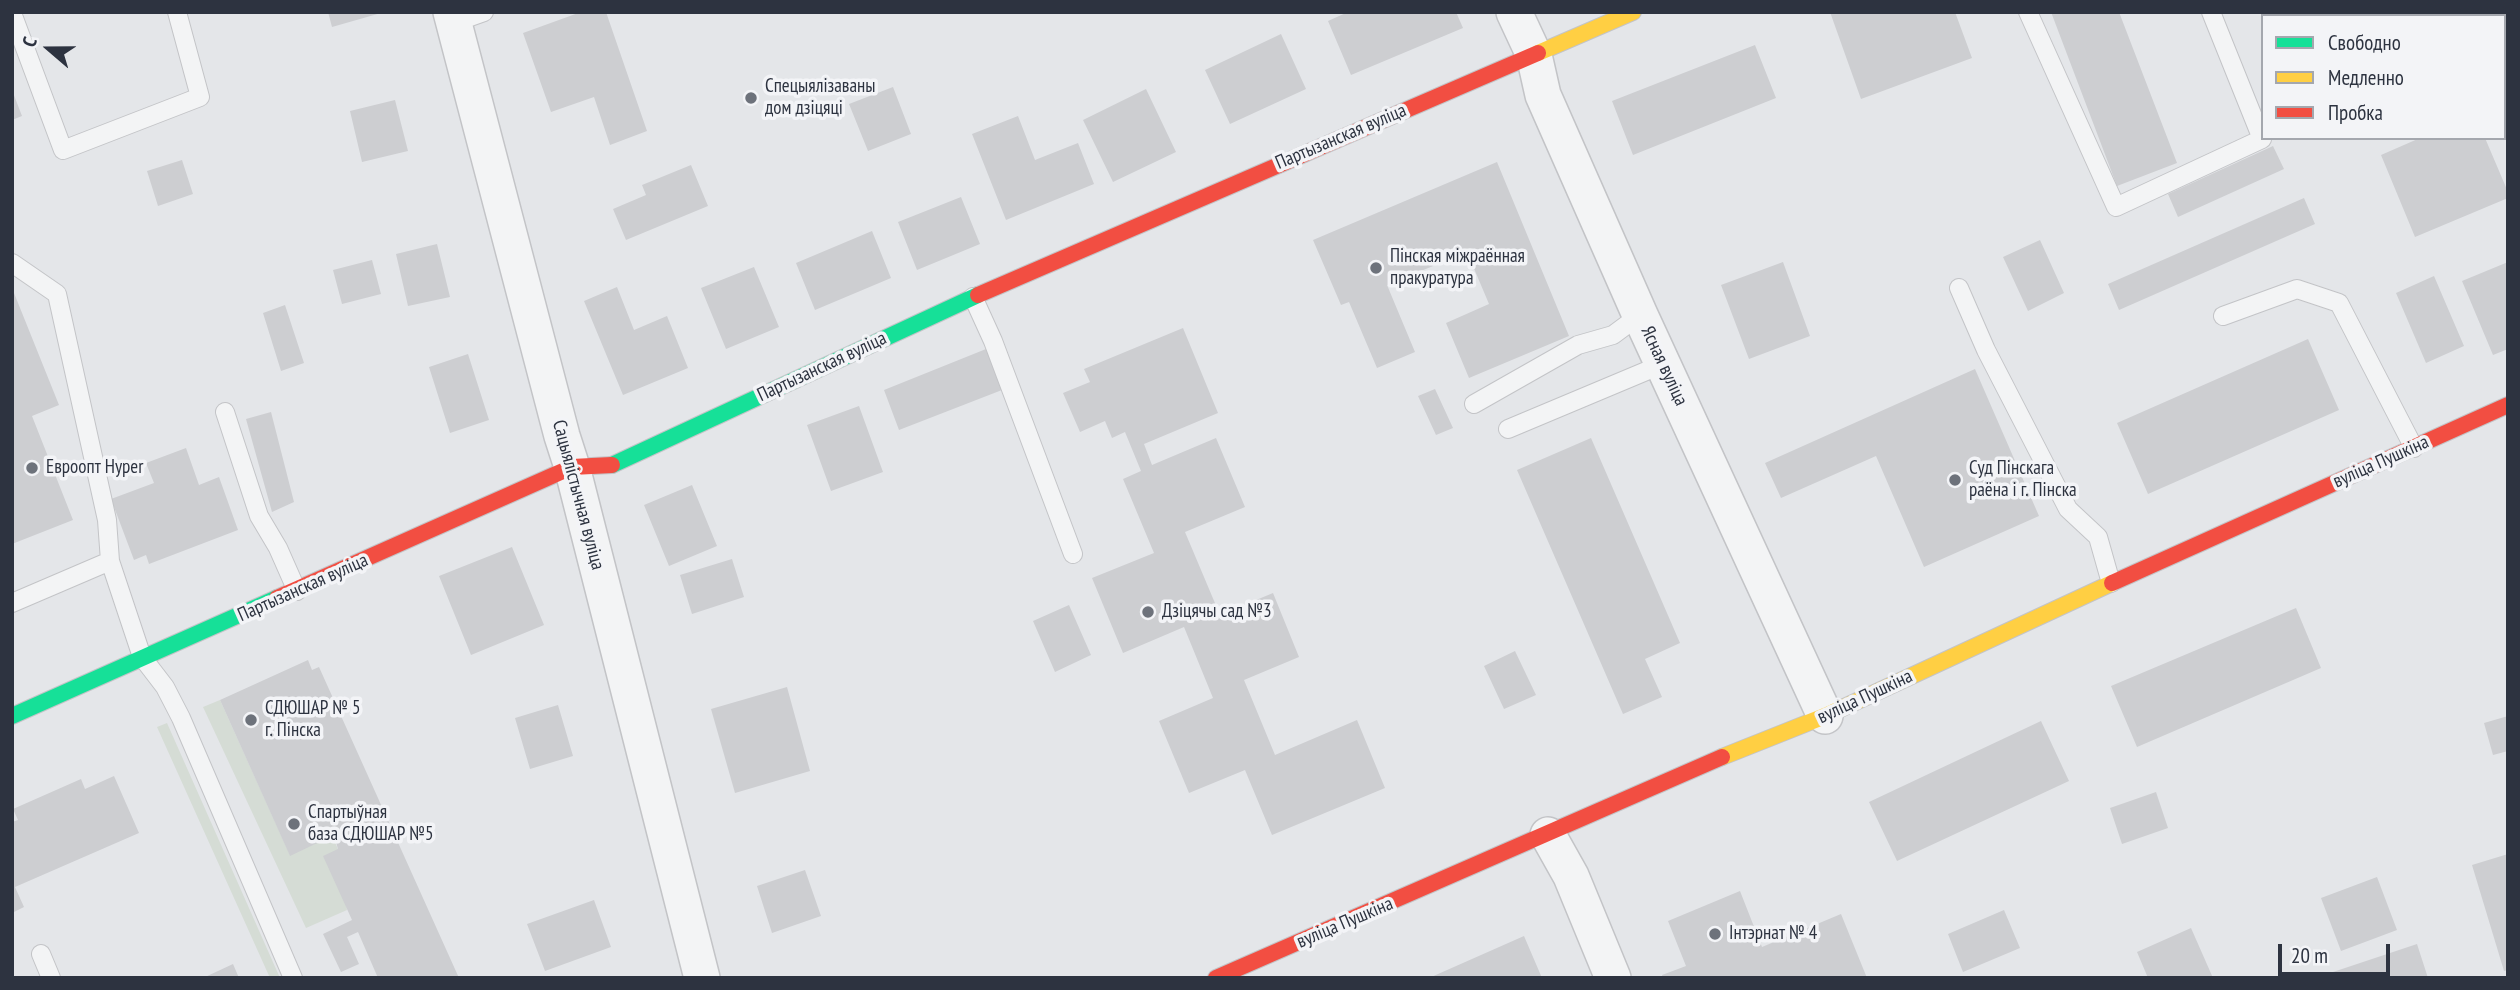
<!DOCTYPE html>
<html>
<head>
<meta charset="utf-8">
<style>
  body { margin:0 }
  #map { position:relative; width:2520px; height:990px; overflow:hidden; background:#e4e6e9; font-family:"PT Sans Narrow",sans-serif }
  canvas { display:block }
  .frame { position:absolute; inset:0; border:14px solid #2d3340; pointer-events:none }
  .legend { position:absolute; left:2261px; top:14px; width:245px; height:126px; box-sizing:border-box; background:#f3f4f7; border:2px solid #a4a7ae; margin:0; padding:9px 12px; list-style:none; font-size:21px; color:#2d3340 }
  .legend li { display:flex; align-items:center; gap:14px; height:35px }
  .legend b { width:35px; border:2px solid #a4a7ae }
  .north { position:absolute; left:14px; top:14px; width:70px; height:70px; -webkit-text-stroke:5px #f3f4f7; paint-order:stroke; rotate:290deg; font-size:19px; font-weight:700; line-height:28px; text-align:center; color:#2d3340 }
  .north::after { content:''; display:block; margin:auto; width:24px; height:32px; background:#2d3340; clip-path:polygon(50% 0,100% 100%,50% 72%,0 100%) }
  .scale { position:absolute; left:2278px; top:944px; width:112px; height:32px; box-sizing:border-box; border:4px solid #2d3340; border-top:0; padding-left:9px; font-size:21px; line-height:24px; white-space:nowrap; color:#2d3340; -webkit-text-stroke:5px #f3f4f7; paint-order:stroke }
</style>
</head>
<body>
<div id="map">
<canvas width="2520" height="990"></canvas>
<div class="frame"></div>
<ul class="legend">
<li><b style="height:9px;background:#16e098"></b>Свободно</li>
<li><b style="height:9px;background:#ffcf43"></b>Медленно</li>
<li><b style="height:9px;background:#f24e42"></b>Пробка</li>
</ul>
<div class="north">С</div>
<div class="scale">20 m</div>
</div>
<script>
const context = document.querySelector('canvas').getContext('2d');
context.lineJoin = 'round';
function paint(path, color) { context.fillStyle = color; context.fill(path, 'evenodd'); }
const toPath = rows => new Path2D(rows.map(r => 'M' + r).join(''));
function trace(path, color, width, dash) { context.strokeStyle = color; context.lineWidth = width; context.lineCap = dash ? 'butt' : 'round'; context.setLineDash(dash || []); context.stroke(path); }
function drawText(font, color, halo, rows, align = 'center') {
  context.font = font + ' "PT Sans Narrow",sans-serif'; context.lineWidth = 7; context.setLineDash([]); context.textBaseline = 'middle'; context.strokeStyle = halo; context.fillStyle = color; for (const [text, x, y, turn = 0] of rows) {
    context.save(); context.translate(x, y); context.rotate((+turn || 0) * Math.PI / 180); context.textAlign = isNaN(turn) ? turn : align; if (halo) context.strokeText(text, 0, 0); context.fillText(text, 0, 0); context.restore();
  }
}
paint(toPath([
  [220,700,290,855,332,836,338,849,347,910,306,928,203,707],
  [167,723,280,978,270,978,157,727]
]), '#d5dcd5');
paint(toPath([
  [328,12,381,12,381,13,332,27],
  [581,12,606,12,647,131,610,145,594,97,551,112,523,33],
  [1348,12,1456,12,1463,28,1351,75,1328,21],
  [1830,12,1955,12,1972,58,1861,99],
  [2051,12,2119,12,2177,163,2117,186],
  [2346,12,2406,12,2397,16,2348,16],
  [1281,34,1306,89,1230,124,1205,70],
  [1755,45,1776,98,1633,155,1612,101],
  [893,87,911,134,868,151,849,104],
  [1146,89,1176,152,1113,182,1083,120],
  [12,90,22,116,12,120],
  [395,100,408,151,362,162,350,111],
  [1018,116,1035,160,1078,143,1094,184,1006,220,972,134],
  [2420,138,2485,138,2508,192,2508,198,2415,237,2381,155],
  [2273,146,2284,169,2178,217,2168,194],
  [182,160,193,194,158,206,147,171],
  [1497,162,1569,336,1469,378,1446,323,1489,304,1467,252,1387,285,1415,352,1377,368,1349,302,1341,305,1313,240],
  [691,165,708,206,626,240,613,209,646,195,642,185],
  [961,197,980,244,917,270,898,222],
  [2304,198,2315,224,2119,310,2108,284],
  [872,231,891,278,815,310,796,263],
  [2040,240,2064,293,2028,311,2003,257],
  [437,244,450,297,408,306,396,254],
  [372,260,381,294,342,304,333,270],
  [1783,262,1810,336,1749,359,1721,285],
  [2508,262,2508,349,2493,355,2462,281],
  [754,267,779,327,726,349,701,288],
  [2434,276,2464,346,2426,363,2396,293],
  [617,287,634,330,667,316,688,368,623,395,584,301],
  [12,288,59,405,32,416,73,520,12,544],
  [285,305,304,363,281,371,263,313],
  [1183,328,1218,413,1144,444,1152,465,1216,438,1245,507,1185,532,1220,615,1273,593,1299,657,1244,680,1275,755,1357,720,1385,788,1272,835,1245,770,1189,793,1159,721,1213,698,1184,627,1123,653,1092,578,1154,553,1123,479,1141,471,1125,432,1112,438,1105,421,1080,432,1063,393,1090,382,1084,369],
  [2308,339,2339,410,2148,494,2117,423],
  [986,349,1002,390,899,430,884,390],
  [468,354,489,420,450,433,429,367],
  [1975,369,2039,516,1924,567,1876,456,1781,498,1765,463],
  [1435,389,1453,428,1436,435,1418,396],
  [859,406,883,472,831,491,807,425],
  [271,412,294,502,272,512,246,419],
  [1591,438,1680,643,1645,659,1662,697,1623,714,1517,470],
  [186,448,199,485,219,477,238,530,149,564,146,555,134,560,111,499,154,483,146,463],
  [692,485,717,546,669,566,644,505],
  [512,547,544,625,471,655,439,576],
  [732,559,744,597,692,614,680,575],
  [1069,605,1091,655,1055,672,1033,621],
  [2296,608,2321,668,2137,747,2111,686],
  [1515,651,1536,695,1504,709,1484,666],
  [308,660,312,670,319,667,459,978,378,978,358,932,347,937,359,964,341,972,323,934,352,920,323,856,338,849,336,842,332,836,290,856,220,700],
  [787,687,810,771,735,793,711,709],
  [558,705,573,756,530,769,515,718],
  [2508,716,2508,751,2493,755,2484,723],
  [2041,721,2069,781,1897,861,1869,802],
  [114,776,139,833,15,887,24,907,12,913,12,822,18,820,13,809,81,779,85,789],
  [2156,792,2168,828,2122,844,2110,808],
  [2508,854,2508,970,2504,971,2472,865],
  [805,870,821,916,772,933,757,886],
  [2377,877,2397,930,2341,951,2321,898],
  [1740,891,1762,947,1841,914,1867,978,1663,978,1662,975,1686,966,1668,921],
  [594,900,611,947,545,971,527,924],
  [2004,910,2020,948,1963,972,1948,934],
  [2191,928,2213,978,2148,978,2137,952],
  [1524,936,1542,978,1429,978],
  [2417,944,2428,978,2318,978,2318,977],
  [233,964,239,978,203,978]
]), '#cdced1');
const lane = toPath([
  [2028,12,2116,207,2262,139,2211,12],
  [12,13,63,150,200,97,177,12],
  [453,23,484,12],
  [12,263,57,294,107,520,110,561,142,657,165,687,181,718,293,978],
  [1959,288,1986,350,2068,509,2098,537,2111,583],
  [973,297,993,341,1073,554],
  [2223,316,2297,289,2339,303,2414,448],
  [1474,404,1578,345,1613,335,1640,315],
  [225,412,259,516,278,548,297,591],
  [1508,429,1663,364],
  [12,603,110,561],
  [41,954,51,978]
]);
const street = toPath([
  [451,12,562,436,572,467,702,978],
  [1514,12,1534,55,1543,95,1640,315,1825,716],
  [1548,835,1571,876,1613,978]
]);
const fast = toPath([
  [612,465,978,295],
  [12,716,277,598]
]);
const slow = toPath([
  [2504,24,2508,32],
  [1538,53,1633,12],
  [1722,757,1825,716,2112,583]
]);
const jam = toPath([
  [978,295,1538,53],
  [2112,583,2508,405],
  [277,598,572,467,612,465],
  [1216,978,1722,757]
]);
trace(lane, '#c3c4c7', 20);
trace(street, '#c3c4c7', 38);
trace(fast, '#c3c4c7', 18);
trace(slow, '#c3c4c7', 18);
trace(jam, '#c3c4c7', 18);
trace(lane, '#f3f4f5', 18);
trace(street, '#f3f4f5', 35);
trace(fast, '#16e098', 16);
trace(slow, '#ffcf43', 16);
trace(jam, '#f24e42', 16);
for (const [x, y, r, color] of [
  [751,98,7,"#6d727b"],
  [1376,268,7,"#6d727b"],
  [32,468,7,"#6d727b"],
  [1955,480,7,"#6d727b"],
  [1148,612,7,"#6d727b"],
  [251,720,7,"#6d727b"],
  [294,824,7,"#6d727b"],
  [1715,934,7,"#6d727b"]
]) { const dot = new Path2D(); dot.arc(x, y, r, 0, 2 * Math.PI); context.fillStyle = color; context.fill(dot); trace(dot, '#f3f4f7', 2.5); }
drawText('19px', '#2d3340', '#f3f4f7', [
  ["Спецыялізаваны",765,87],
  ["дом дзіцяці",765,109],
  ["Пінская міжраённая",1390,257],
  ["пракуратура",1390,279],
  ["Евроопт Hyper",46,468],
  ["Суд Пінскага",1969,469],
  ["раёна і г. Пінска",1969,491],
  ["Дзіцячы сад №3",1162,612],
  ["СДЮШАР № 5",265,709],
  ["г. Пінска",265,731],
  ["Спартыўная",308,813],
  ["база СДЮШАР №5",308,835],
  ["Інтэрнат № 4",1729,934]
], 'left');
drawText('19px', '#2d3340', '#f3f4f7', [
  ["Партызанская вуліца",1341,137,-23],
  ["Ясная вуліца",1664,366,65],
  ["Партызанская вуліца",822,367,-25],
  ["вуліца Пушкіна",2381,462,-24],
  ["Сацыялістычная вуліца",578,495,75],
  ["Партызанская вуліца",303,588,-24],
  ["вуліца Пушкіна",1865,697,-25],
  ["вуліца Пушкіна",1345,923,-23]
]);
</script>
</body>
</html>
